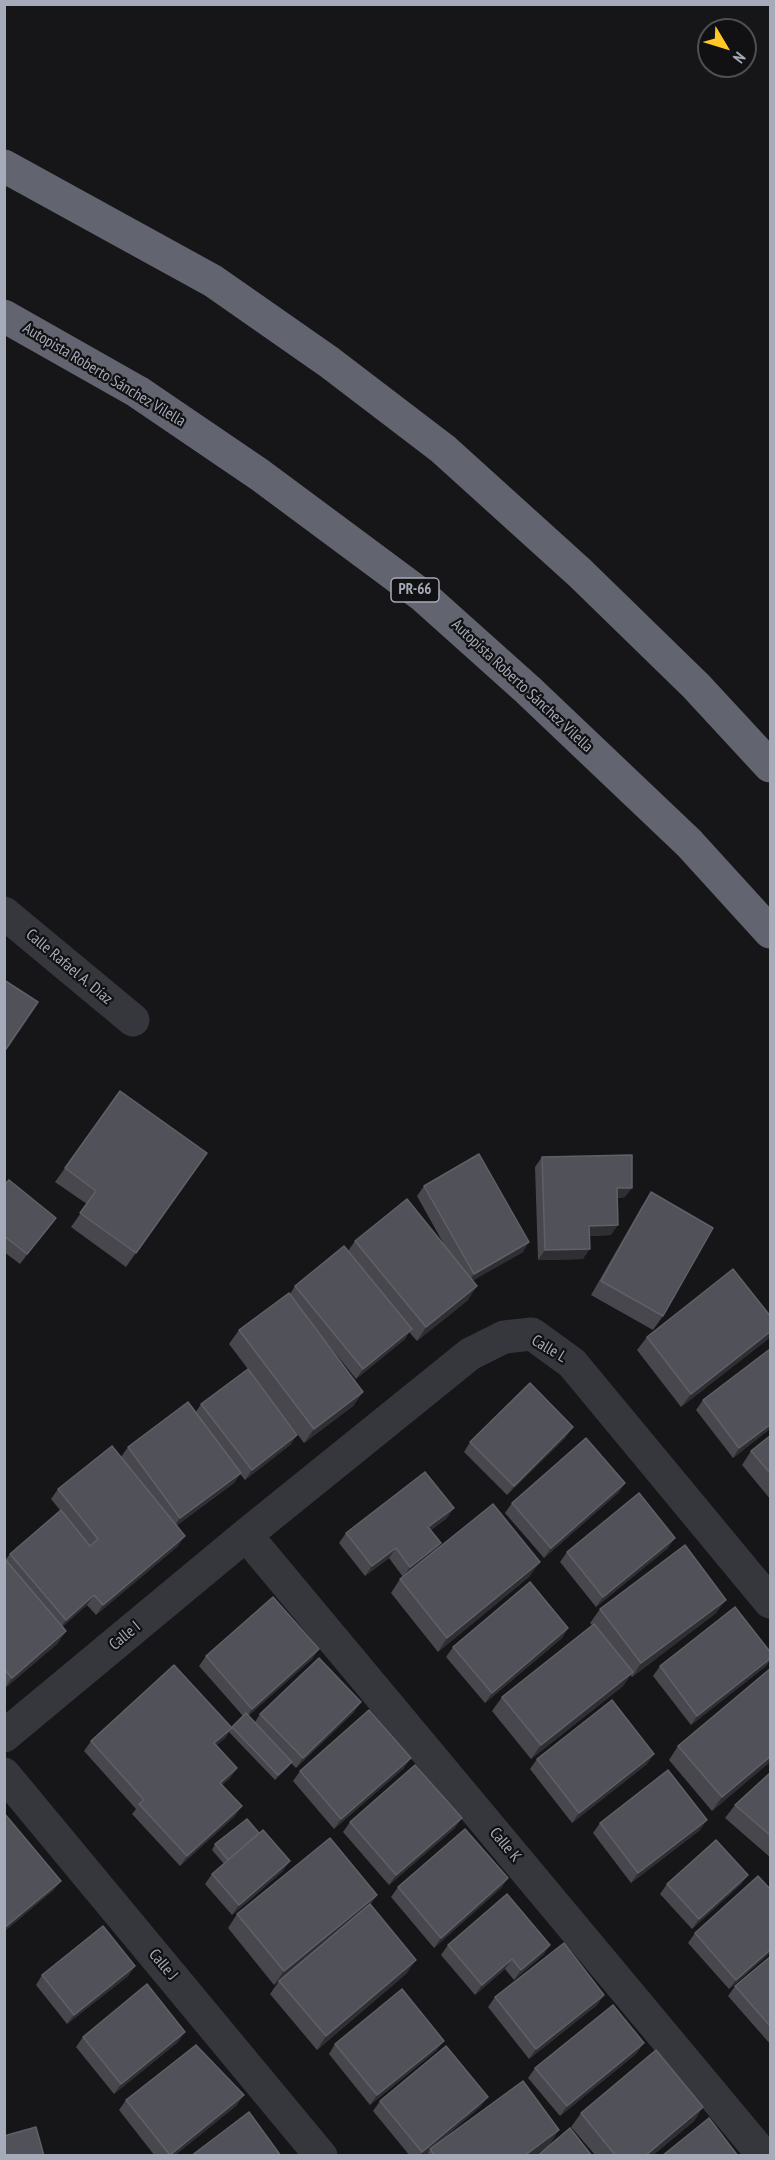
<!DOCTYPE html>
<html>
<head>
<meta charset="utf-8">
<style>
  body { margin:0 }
  #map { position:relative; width:775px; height:2160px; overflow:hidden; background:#161618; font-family:"PT Sans Narrow",sans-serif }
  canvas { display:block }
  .frame { position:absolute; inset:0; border:6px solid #a6abb9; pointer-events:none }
  .north { position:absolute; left:697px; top:18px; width:60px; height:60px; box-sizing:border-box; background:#111113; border:2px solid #4d4f55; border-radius:50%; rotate:128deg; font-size:16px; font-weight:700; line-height:24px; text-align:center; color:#a6abb9 }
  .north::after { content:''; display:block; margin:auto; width:21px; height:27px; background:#ffc827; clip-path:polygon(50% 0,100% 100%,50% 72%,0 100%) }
</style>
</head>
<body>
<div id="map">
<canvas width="775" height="2160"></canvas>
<div class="frame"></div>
<div class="north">N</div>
</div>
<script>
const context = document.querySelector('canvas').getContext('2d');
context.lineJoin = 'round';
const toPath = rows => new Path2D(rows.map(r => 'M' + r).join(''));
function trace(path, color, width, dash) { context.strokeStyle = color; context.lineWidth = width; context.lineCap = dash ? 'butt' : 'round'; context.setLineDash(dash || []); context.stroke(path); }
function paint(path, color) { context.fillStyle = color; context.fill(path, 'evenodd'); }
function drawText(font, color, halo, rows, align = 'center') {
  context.font = font + ' "PT Sans Narrow",sans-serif'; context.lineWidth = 4.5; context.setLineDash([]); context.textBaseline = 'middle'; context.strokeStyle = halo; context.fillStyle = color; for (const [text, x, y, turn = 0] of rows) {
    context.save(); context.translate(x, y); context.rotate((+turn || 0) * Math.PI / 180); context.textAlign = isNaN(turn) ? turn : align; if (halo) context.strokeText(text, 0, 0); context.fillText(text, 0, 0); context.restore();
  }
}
trace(toPath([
  [4,913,133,1020],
  [246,1535,764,2156],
  [4,1736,246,1535,470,1354,504,1337,532,1334,572,1363,770,1602],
  [4,1774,321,2156]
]), '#36373d', 33);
trace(toPath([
  [4,166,213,281,329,362,443,449,580,573,696,686,770,766],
  [4,316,138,392,260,475,423,596,528,690,689,843,770,932]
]), '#62646f', 33);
paint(toPath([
  [120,1091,207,1153,126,1267,71,1227,87,1204,55,1182],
  [542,1157,625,1197,617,1198,611,1235,589,1236,583,1259,538,1260,535,1167],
  [4,1185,56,1218,20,1264,4,1252],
  [424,1186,523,1252,473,1280,468,1300,417,1341,409,1332,405,1339,356,1379,323,1338,363,1392,353,1406,304,1443,229,1344,239,1330,290,1294,295,1286,348,1251,355,1241,446,1248,417,1196],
  [651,1192,663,1316,653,1330,591,1295,642,1206],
  [771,1317,771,1335,768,1339,681,1407,637,1350,647,1337],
  [703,1400,771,1428,733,1458,696,1410],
  [201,1404,297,1435,290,1445,245,1480,240,1474,234,1483,176,1526,178,1546,96,1615,87,1605,63,1626,66,1631,57,1644,4,1689,4,1558,6,1559,10,1554,64,1515,51,1499,58,1489,121,1457,128,1447,196,1412],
  [771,1435,771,1500,742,1465,751,1451],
  [566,1437,507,1495,464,1452,470,1442],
  [625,1483,618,1493,544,1558,505,1513,512,1503],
  [447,1518,431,1530,441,1543,435,1551,530,1576,438,1652,391,1593,400,1579,420,1564,403,1577,389,1558,365,1576,339,1543,346,1533],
  [668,1548,596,1607,560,1562,567,1552],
  [600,1609,716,1613,632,1677,630,1675,623,1686,531,1759,492,1711,502,1697,592,1625,590,1623],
  [568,1628,562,1638,485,1703,446,1657,453,1647],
  [319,1649,312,1659,248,1716,255,1722,260,1714,354,1712,296,1768,291,1763,288,1767,275,1780,229,1732,225,1738,216,1745,237,1768,230,1778,222,1785,235,1816,180,1866,132,1814,136,1809,84,1751,91,1741,231,1728,243,1716,199,1666,206,1656],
  [771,1653,771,1659,766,1666,691,1725,653,1676,660,1666],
  [771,1668,771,1761,712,1811,669,1760,678,1746],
  [537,1759,647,1764,572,1823,530,1769],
  [404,1768,334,1829,293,1781,300,1771],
  [771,1772,771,1858,725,1818,735,1805],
  [350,1822,455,1828,389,1885,343,1832],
  [600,1823,700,1830,631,1883,593,1833],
  [215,1844,283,1871,232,1915,205,1884,212,1874,224,1864,212,1850],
  [748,1875,741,1884,692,1929,660,1894,667,1884],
  [508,1878,501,1888,434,1948,391,1897,398,1887],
  [771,1890,771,1952,729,1989,688,1943,695,1933],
  [377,1895,370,1905,407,1973,317,2050,270,1994,279,1981,292,1970,274,1985,228,1928,237,1914],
  [448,1945,550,1945,543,1955,514,1980,505,1969,475,1995,441,1955],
  [771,1956,771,2045,728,1996,735,1986],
  [135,1966,128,1976,67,2024,36,1985,42,1975],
  [604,1995,597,2005,529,2059,488,2007,495,1997],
  [83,2037,178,2042,114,2094,76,2047],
  [335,2044,437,2050,370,2105,329,2054],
  [637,2053,560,2116,528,2078,535,2068],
  [126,2100,237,2105,174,2156,155,2156,119,2110],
  [380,2101,481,2106,423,2156,410,2156,373,2111],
  [703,2107,694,2121,652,2156,596,2156,571,2127,581,2113],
  [550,2144,534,2156,426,2156,430,2149]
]), '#47474d');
paint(toPath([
  [617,1188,632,1188,625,1197,610,1198],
  [56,1218,49,1228,20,1264,27,1254],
  [618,1225,611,1235,582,1236,589,1226],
  [529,1242,523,1252,467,1284,474,1274],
  [590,1249,583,1259,538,1260,545,1250],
  [477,1286,468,1300,417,1341,426,1327],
  [412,1329,405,1339,356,1379,363,1369],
  [771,1331,771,1335,768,1339,681,1407,691,1394],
  [363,1392,353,1406,304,1443,314,1429],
  [771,1424,771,1428,733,1458,739,1448],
  [573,1427,566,1437,507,1495,514,1486],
  [297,1435,290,1445,245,1480,252,1470],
  [241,1473,234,1483,173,1528,180,1518],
  [625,1483,618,1493,544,1558,551,1548],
  [454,1508,447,1518,422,1537,428,1527],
  [185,1536,178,1546,96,1615,103,1605],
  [675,1538,668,1548,596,1607,603,1597],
  [441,1543,434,1553,403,1577,410,1567],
  [396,1548,389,1558,365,1576,372,1566],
  [540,1562,530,1576,438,1652,447,1638],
  [94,1595,87,1605,59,1630,66,1620],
  [726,1600,716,1613,632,1677,641,1663],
  [568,1628,562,1638,485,1703,492,1693],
  [66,1631,57,1644,4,1689,12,1678],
  [319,1649,312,1659,245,1719,252,1709],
  [771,1658,766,1666,691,1725,697,1716],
  [633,1672,623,1686,531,1759,541,1745],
  [361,1702,354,1712,296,1768,303,1758],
  [232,1728,225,1738,208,1753,214,1743],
  [654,1754,647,1764,572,1823,579,1813],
  [771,1756,771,1761,712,1811,722,1797],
  [411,1758,404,1768,334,1829,341,1819],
  [292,1762,288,1767,275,1780,278,1775],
  [237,1768,230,1778,213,1793,220,1783],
  [242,1806,235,1816,180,1866,187,1856],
  [462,1818,455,1828,389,1885,396,1875],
  [707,1820,700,1830,631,1883,638,1873],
  [290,1861,283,1871,232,1915,239,1905],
  [748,1875,741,1884,692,1929,699,1919],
  [508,1878,501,1888,434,1948,441,1938],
  [61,1881,54,1890,4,1932,4,1928],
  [377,1895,367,1909,274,1985,284,1971],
  [550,1945,543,1955,514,1980,521,1970],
  [771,1949,771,1952,729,1989,736,1980],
  [512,1959,505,1969,475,1995,482,1985],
  [416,1960,407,1973,317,2050,326,2036],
  [135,1966,128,1976,67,2024,74,2015],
  [604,1995,597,2005,529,2059,536,2049],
  [185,2032,178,2042,114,2094,121,2084],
  [444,2041,437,2050,370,2105,377,2095],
  [644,2043,637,2053,560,2116,567,2106],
  [244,2095,237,2105,174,2156,169,2156],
  [488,2097,481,2106,423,2156,420,2156,422,2152],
  [703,2107,694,2121,652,2156,645,2156],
  [559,2130,550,2144,534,2156,524,2156]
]), '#2f2f33');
const building = toPath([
  [4,980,38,1002,4,1052,4,980],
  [120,1091,207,1153,136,1253,80,1213,96,1191,65,1168,120,1091],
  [479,1154,529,1242,474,1274,424,1186,479,1154],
  [632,1155,632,1188,617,1188,618,1225,589,1226,590,1249,545,1250,542,1157,632,1155],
  [9,1180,56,1218,27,1254,4,1236,4,1185,9,1180],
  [651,1192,713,1228,663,1316,601,1281,651,1192],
  [407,1199,477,1286,426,1327,355,1241,407,1199],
  [344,1246,412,1329,363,1369,295,1286,344,1246],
  [733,1269,771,1317,771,1331,691,1394,647,1337,733,1269],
  [289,1293,363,1392,314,1429,239,1330,289,1293],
  [770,1349,771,1350,771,1424,739,1448,703,1400,770,1349],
  [248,1369,297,1435,252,1470,201,1404,248,1369],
  [530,1383,573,1427,514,1486,470,1442,530,1383],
  [188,1402,241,1473,180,1518,128,1447,188,1402],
  [771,1435,771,1474,751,1451,771,1435],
  [586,1438,625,1483,551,1548,512,1503,586,1438],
  [112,1446,185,1536,103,1605,94,1595,66,1620,10,1554,61,1510,90,1546,98,1539,58,1489,112,1446],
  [425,1472,454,1508,428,1527,441,1543,410,1567,396,1548,372,1566,346,1533,425,1472],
  [639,1493,675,1538,603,1597,567,1552,639,1493],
  [493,1504,540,1562,447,1638,400,1579,493,1504],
  [685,1545,726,1600,641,1663,600,1609,685,1545],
  [4,1558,66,1631,12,1678,4,1669,4,1558],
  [530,1582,568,1628,492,1693,453,1647,530,1582],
  [273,1597,319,1649,252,1709,206,1656,273,1597],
  [735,1607,771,1653,771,1658,697,1716,660,1666,735,1607],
  [594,1624,633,1672,541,1745,502,1697,594,1624],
  [319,1658,361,1702,303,1758,260,1714,319,1658],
  [174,1665,232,1728,214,1743,237,1768,220,1783,242,1806,187,1856,139,1804,144,1800,91,1741,174,1665],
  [771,1668,771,1756,722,1797,678,1746,771,1668],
  [612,1700,654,1754,579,1813,537,1759,612,1700],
  [369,1710,411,1758,341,1819,300,1771,369,1710],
  [246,1713,292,1762,278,1775,232,1727,246,1713],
  [415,1765,462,1818,396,1875,350,1822,415,1765],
  [668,1770,707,1820,638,1873,600,1823,668,1770],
  [771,1772,771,1836,735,1805,771,1772],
  [4,1813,61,1881,4,1928,4,1813],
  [247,1819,259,1833,228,1860,215,1844,247,1819],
  [465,1829,508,1878,441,1938,398,1887,465,1829],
  [263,1830,290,1861,239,1905,212,1874,263,1830],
  [330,1838,377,1895,284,1971,237,1914,330,1838],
  [716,1840,748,1875,699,1919,667,1884,716,1840],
  [758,1876,771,1890,771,1949,736,1980,695,1933,758,1876],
  [507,1894,550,1945,521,1970,512,1959,482,1985,448,1945,507,1894],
  [370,1904,416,1960,326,2036,279,1981,370,1904],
  [103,1926,135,1966,74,2015,42,1975,103,1926],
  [564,1943,604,1995,536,2049,495,1997,564,1943],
  [771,1956,771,2027,735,1986,771,1956],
  [147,1984,185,2032,121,2084,83,2037,147,1984],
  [402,1989,444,2041,377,2095,335,2044,402,1989],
  [613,2005,644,2043,567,2106,535,2068,613,2005],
  [196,2045,244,2095,170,2155,126,2100,196,2045],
  [446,2046,488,2097,422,2152,380,2101,446,2046],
  [656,2050,703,2107,645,2156,616,2156,581,2113,656,2050],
  [523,2081,559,2130,524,2156,435,2156,430,2149,523,2081],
  [249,2112,281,2156,191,2156,249,2112],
  [709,2118,738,2156,662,2156,709,2118],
  [36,2127,44,2156,4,2156,4,2136,36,2127],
  [570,2128,592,2156,537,2156,570,2128]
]);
paint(building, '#515259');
trace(building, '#5f6068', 1.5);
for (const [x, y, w] of [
  [415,590,48]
]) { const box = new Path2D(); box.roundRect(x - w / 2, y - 12, w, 24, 4.5); context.fillStyle = '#111113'; context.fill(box); trace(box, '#a6abb9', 1.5); }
drawText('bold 15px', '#a6abb9', null, [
  ["PR-66",415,590]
]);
drawText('16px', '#a6abb9', '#111113', [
  ["Autopista Roberto Sánchez Vilella",104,375,31],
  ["Autopista Roberto Sánchez Vilella",522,686,43],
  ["Calle Rafael A. Díaz",69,967,40],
  ["Calle L",549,1349,31],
  ["Calle I",125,1636,-40],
  ["Calle K",505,1845,50],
  ["Calle J",163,1965,50]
]);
</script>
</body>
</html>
